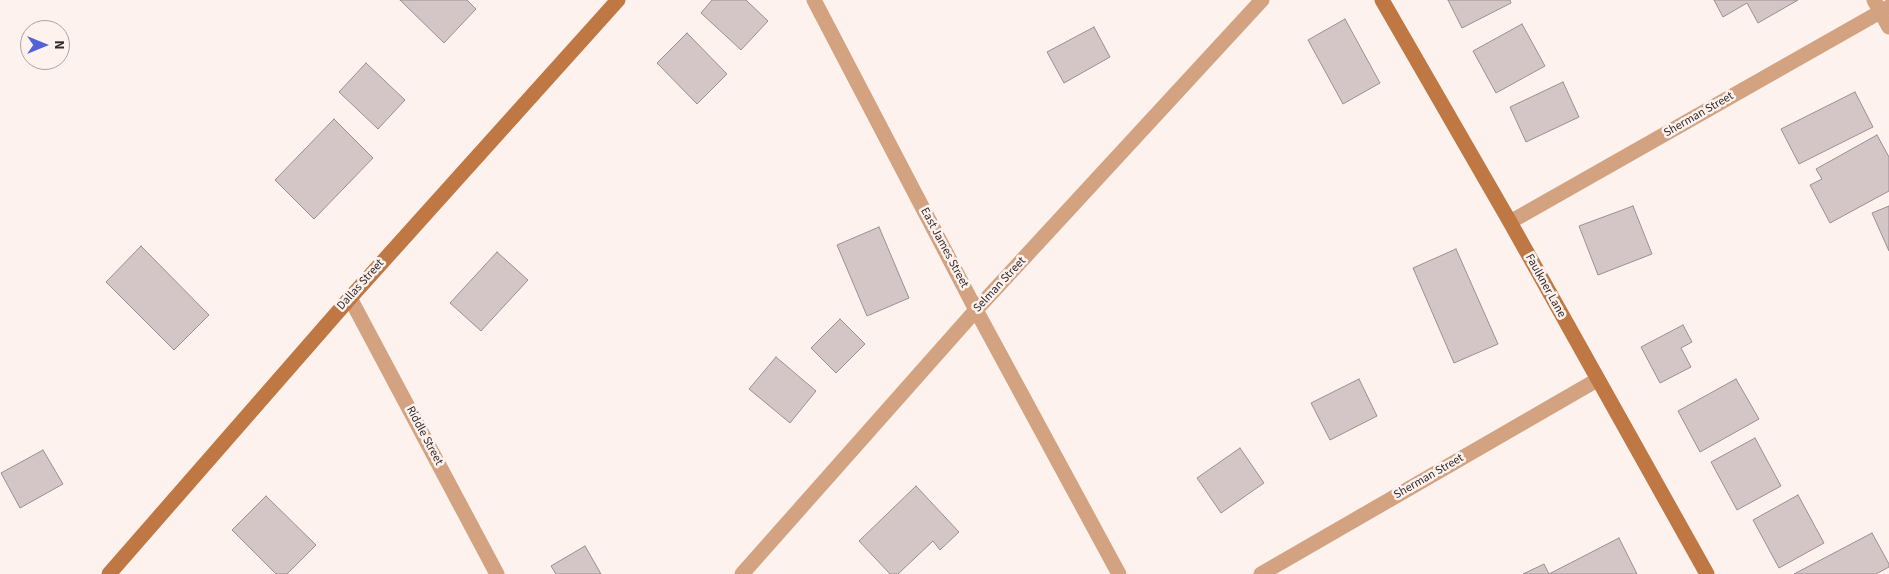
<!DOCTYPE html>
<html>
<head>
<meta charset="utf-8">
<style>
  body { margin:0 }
  #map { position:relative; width:1889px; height:574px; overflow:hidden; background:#fef2ef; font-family:"Source Sans 3",sans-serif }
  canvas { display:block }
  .north { position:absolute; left:20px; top:20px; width:50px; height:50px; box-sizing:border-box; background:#fef2ef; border:1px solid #aca2a0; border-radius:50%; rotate:90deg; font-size:14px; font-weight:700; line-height:20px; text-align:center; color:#312b2a }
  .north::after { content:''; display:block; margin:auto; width:18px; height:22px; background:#5362d8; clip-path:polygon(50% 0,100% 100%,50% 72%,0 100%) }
</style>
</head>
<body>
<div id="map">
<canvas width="1889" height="574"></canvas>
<div class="north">N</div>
</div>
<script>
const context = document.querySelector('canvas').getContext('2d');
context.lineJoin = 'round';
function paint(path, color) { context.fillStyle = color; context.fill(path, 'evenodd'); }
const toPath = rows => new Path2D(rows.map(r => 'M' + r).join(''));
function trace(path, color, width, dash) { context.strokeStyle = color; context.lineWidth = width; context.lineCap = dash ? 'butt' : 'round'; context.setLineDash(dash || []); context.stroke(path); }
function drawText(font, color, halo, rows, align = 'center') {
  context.font = font + ' "Source Sans 3",sans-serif'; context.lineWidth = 5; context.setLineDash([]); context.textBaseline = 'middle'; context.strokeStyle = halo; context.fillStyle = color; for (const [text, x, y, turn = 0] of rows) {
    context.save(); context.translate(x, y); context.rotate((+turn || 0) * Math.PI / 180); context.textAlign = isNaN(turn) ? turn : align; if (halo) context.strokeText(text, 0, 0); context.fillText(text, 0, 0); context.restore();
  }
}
const building = toPath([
  [400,0,467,0,476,9,444,43,400,0],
  [712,0,746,0,768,21,741,50,701,13,712,0],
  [1448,0,1510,0,1511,3,1462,28,1448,0],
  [1714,0,1798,0,1758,23,1747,3,1723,17,1714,0],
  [1345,19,1380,83,1343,104,1308,40,1345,19],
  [1522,24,1545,66,1496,93,1473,51,1522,24],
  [1094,27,1110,57,1064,83,1047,52,1094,27],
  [687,33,727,74,697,104,657,63,687,33],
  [366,63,405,100,378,129,339,92,366,63],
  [1563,82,1579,117,1526,142,1510,107,1563,82],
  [1855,92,1873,127,1799,164,1781,129,1855,92],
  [334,119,373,158,314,219,275,180,334,119],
  [1877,135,1889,157,1889,191,1830,223,1810,185,1822,179,1816,169,1877,135],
  [1633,206,1652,254,1598,275,1579,226,1633,206],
  [1889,206,1889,251,1872,213,1889,206],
  [879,227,909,298,867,316,837,245,879,227],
  [141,246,209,315,174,350,106,282,141,246],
  [1456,249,1498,344,1454,363,1413,268,1456,249],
  [497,252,528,280,481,331,450,303,497,252],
  [840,319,865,344,836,373,811,348,840,319],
  [1683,325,1692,342,1681,348,1691,367,1660,383,1641,347,1683,325],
  [776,357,816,391,790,423,749,389,776,357],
  [1359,379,1377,416,1330,440,1311,403,1359,379],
  [1736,379,1759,419,1700,452,1678,411,1736,379],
  [1755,438,1781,486,1737,510,1711,462,1755,438],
  [1240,448,1264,483,1221,513,1197,478,1240,448],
  [43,450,63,484,20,508,1,473,43,450],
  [916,486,959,532,940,550,933,541,898,574,890,574,859,541,916,486],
  [1798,495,1824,543,1779,568,1753,520,1798,495],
  [266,496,316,545,287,574,276,574,232,530,266,496],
  [1872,533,1889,564,1889,567,1876,574,1794,574,1872,533],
  [1619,538,1637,574,1523,574,1544,564,1549,574,1619,538],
  [585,546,601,574,556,574,551,566,585,546]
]);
paint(building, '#d4c5c7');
trace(building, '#9d8e90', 1);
trace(toPath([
  [814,0,976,310,1119,574],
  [1874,0,1889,27],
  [1510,222,1889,7],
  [350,298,497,574],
  [742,574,976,310,1262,0],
  [1261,574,1597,380]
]), '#d3a280', 15);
trace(toPath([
  [1382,0,1510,222,1707,574],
  [109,574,350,298,618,0]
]), '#bf7843', 15);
drawText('12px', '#312b2a', '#fef2ef', [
  ["Sherman Street",1699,115,-30],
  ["East James Street",944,248,62],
  ["Dallas Street",361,285,-48],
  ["Selman Street",1000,285,-47],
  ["Faulkner Lane",1545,286,61],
  ["Riddle Street",424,436,62],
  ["Sherman Street",1429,477,-30]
]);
</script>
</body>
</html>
